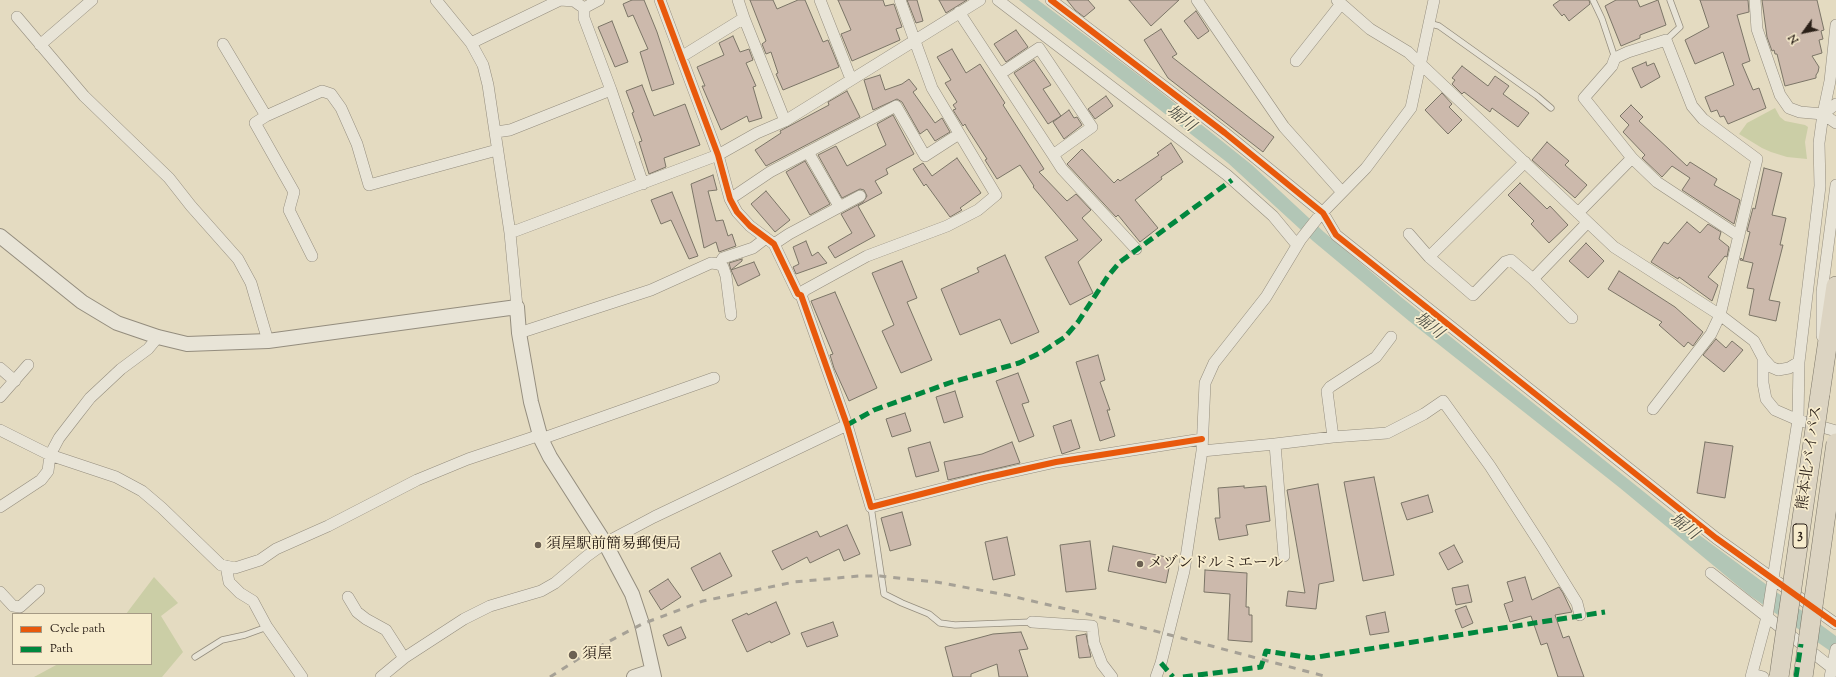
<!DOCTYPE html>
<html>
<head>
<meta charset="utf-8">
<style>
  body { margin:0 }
  #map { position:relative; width:1836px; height:677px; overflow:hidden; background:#e4dbc1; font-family:"Sorts Mill Goudy",serif }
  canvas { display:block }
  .legend { position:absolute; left:12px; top:613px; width:140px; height:52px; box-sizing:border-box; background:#f7eccd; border:1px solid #a59a85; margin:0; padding:5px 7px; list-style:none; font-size:12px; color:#2b2018 }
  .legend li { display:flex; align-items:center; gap:8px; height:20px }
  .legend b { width:20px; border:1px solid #a59a85 }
  .north { position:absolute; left:1784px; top:12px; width:40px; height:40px; -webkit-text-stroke:3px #f7eccd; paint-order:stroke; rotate:237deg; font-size:11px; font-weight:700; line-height:16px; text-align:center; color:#2b2018 }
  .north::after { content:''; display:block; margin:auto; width:14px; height:18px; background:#2b2018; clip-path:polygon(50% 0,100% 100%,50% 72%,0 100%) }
</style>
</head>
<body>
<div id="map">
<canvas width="1836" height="677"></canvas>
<ul class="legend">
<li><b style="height:5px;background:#e8590c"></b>Cycle path</li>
<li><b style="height:5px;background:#00873e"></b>Path</li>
</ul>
<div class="north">N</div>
</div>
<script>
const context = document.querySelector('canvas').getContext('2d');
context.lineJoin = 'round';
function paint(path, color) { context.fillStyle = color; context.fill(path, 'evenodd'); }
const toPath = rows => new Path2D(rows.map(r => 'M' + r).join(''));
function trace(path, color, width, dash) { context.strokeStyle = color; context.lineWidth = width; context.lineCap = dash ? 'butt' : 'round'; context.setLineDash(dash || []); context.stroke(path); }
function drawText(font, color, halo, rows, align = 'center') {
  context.font = font + ' "Sorts Mill Goudy","Noto Serif JP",serif'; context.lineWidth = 3.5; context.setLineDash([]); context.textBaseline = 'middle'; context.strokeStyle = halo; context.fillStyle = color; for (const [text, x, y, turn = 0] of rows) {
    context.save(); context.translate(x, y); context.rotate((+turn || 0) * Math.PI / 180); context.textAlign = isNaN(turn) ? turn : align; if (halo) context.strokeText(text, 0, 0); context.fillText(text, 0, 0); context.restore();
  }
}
paint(toPath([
  [1775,108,1780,117,1785,121,1805,125,1808,127,1805,142,1807,159,1787,157,1771,152,1762,148,1739,134,1747,123],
  [154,577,178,603,161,616,183,652,162,677,34,677,58,664,151,664,151,614,126,614]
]), '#cbcea6');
paint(toPath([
  [1019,0,1038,0,1153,86,1252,165,1324,232,1401,297,1679,520,1836,636,1836,655,1749,595,1620,488,1409,321,1313,241,1228,163]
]), '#b2c6b6');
const building = toPath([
  [632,0,644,0,657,32,674,84,652,91,640,52,648,49,633,15,628,17,623,4,632,0],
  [750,0,773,0,777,9,798,0,805,0,823,42,828,40,839,67,783,90,776,74,778,73,771,52,766,54,762,44,766,41,750,0],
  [838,0,883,0,885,6,894,4,902,27,896,29,900,40,852,61,841,34,851,30,838,0],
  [907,0,917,0,923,21,916,23,907,0],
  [939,0,967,0,946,13,939,0],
  [1067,0,1088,0,1095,8,1084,17,1075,10,1067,0],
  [1129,0,1179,0,1151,26,1129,0],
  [1560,0,1589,0,1590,4,1569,21,1564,14,1562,16,1553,5,1560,0],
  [1616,0,1637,0,1640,7,1658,0,1666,25,1640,35,1640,38,1621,46,1605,6,1616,0],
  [1700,0,1748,0,1749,12,1737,15,1750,61,1742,64,1753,90,1759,88,1766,108,1728,124,1724,116,1720,117,1717,110,1711,112,1705,97,1734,85,1723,52,1695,64,1685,40,1709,27,1700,0],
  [1762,0,1817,0,1824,30,1821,31,1823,39,1819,40,1822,53,1812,56,1819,67,1818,72,1816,75,1816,78,1785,86,1777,54,1775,54,1774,50,1772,51,1767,37,1762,0],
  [1196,11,1209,31,1198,39,1184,21,1196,11],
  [612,21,628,62,615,67,598,27,612,21],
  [1161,29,1177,54,1172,57,1274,137,1263,152,1168,78,1144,40,1161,29],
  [1016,30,1028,47,1006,62,994,44,1016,30],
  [733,36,740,52,749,49,753,60,746,63,756,86,753,87,762,118,749,122,747,116,721,130,702,86,705,86,697,67,724,55,719,43,733,36],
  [952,49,966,73,980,64,1005,103,1003,105,1044,169,1039,172,1067,201,1076,194,1091,210,1082,218,1102,240,1078,262,1093,293,1070,305,1045,257,1078,240,1033,187,1034,186,1020,165,997,179,985,160,987,159,967,128,965,124,963,126,953,110,956,109,953,105,957,102,945,83,951,80,937,57,952,49],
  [1034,60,1051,85,1043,89,1061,116,1048,124,1014,73,1034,60],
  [1646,62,1647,66,1654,63,1660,77,1641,88,1632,68,1646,62],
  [1462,66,1488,86,1495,76,1509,86,1503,94,1529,113,1518,127,1492,108,1490,112,1464,92,1462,94,1452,84,1455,80,1452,78,1462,66],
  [880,75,885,90,902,84,909,79,917,89,913,92,935,123,942,118,950,132,935,141,927,129,920,134,902,102,897,99,873,110,864,80,880,75],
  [642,85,654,116,685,104,700,145,664,158,666,167,649,174,639,142,642,141,632,113,634,112,626,91,642,85],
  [847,91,860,117,766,166,755,150,781,133,780,131,829,105,828,102,847,91],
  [1442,93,1452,104,1449,107,1462,120,1448,134,1425,110,1442,93],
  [1106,96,1113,106,1095,119,1088,109,1106,96],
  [1631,105,1643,117,1639,121,1687,166,1690,162,1717,179,1714,185,1740,200,1734,224,1682,190,1690,178,1672,166,1662,177,1642,158,1645,155,1623,132,1629,125,1620,116,1631,105],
  [1069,110,1074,118,1077,117,1082,125,1064,139,1053,122,1069,110],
  [893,115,914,154,886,169,888,174,875,181,882,193,858,206,875,236,835,258,828,247,852,233,841,214,863,202,867,196,864,190,860,189,842,198,818,155,836,146,847,166,886,145,877,124,893,115],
  [1547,142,1569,161,1565,165,1587,185,1575,198,1532,160,1547,142],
  [1171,143,1183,162,1161,177,1162,179,1135,200,1158,228,1140,242,1118,215,1116,217,1067,164,1082,149,1114,183,1118,179,1120,181,1159,155,1157,153,1171,143],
  [957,158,981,193,960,208,962,210,950,217,926,184,924,186,913,169,923,163,932,176,957,158],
  [805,161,830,204,810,215,786,172,805,161],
  [1764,168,1782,173,1772,215,1786,218,1780,245,1783,245,1769,300,1780,302,1776,321,1749,315,1754,289,1747,288,1753,263,1740,260,1741,258,1743,260,1750,232,1747,231,1753,208,1755,209,1764,168],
  [713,175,717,190,708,191,716,221,723,220,728,236,732,234,736,246,719,252,716,242,704,248,691,184,713,175],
  [1520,183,1547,209,1550,206,1568,225,1549,243,1531,224,1534,221,1508,195,1520,183],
  [766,191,790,220,775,232,751,204,766,191],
  [672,192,698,256,689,259,671,220,661,224,651,200,672,192],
  [1687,222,1700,233,1708,224,1721,232,1719,239,1729,247,1727,257,1725,256,1708,277,1718,285,1712,301,1679,277,1678,279,1651,262,1664,242,1668,244,1687,222],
  [806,241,812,256,818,252,827,263,796,274,793,267,799,264,793,247,806,241],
  [1586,243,1604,261,1588,278,1569,261,1586,243],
  [1005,255,1039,332,1011,344,1000,319,960,335,941,289,979,272,977,268,1005,255],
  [742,259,742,261,731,270,729,263,742,259],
  [902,261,917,298,907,302,932,360,901,373,882,331,894,325,872,273,902,261],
  [754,262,760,275,738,286,731,270,754,262],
  [1619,271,1675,307,1703,332,1693,346,1688,342,1684,347,1659,325,1662,322,1608,289,1619,271],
  [835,292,877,388,849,401,834,368,830,355,833,354,811,301,835,292],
  [1716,339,1726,348,1732,341,1743,350,1724,372,1703,355,1716,339],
  [1098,355,1105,380,1100,382,1110,410,1107,410,1115,436,1100,441,1076,362,1098,355],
  [1018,373,1029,402,1022,404,1034,436,1019,442,996,381,1018,373],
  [955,391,963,417,944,423,936,397,955,391],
  [905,413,911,431,892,437,886,419,905,413],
  [1071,420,1080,448,1062,454,1053,426,1071,420],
  [930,442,939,471,916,477,908,448,930,442],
  [1012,442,1020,463,948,480,944,462,982,454,1012,442],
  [1705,442,1733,446,1725,498,1697,493,1705,442],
  [1374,477,1394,575,1363,581,1344,482,1374,477],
  [1318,484,1334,581,1319,584,1316,609,1286,606,1288,591,1305,593,1287,490,1318,484],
  [1244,486,1244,488,1266,486,1270,521,1246,525,1248,535,1219,540,1215,518,1220,518,1218,488,1244,486],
  [1428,495,1433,512,1407,520,1401,503,1428,495],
  [902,512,911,545,890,551,881,518,902,512],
  [847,525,860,554,844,561,839,549,810,563,807,557,782,570,772,551,817,531,820,537,847,525],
  [1007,537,1015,575,993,580,985,542,1007,537],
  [1090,541,1096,589,1066,592,1060,545,1090,541],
  [1454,545,1463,562,1448,570,1439,553,1454,545],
  [1113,546,1171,558,1166,583,1108,571,1113,546],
  [720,553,732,576,703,591,691,568,720,553],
  [1205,570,1247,573,1246,607,1249,607,1249,615,1252,615,1252,642,1228,640,1230,594,1204,592,1205,570],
  [1525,577,1532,600,1559,587,1563,593,1572,612,1555,615,1563,638,1569,636,1584,677,1558,677,1547,643,1541,645,1531,616,1510,622,1504,604,1513,601,1507,582,1525,577],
  [668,579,681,597,661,610,649,591,668,579],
  [1468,585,1472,602,1456,605,1452,588,1468,585],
  [776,602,790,634,771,643,770,641,747,652,732,620,747,613,748,615,776,602],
  [1466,606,1473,623,1462,628,1455,610,1466,606],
  [1385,612,1389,632,1370,635,1366,616,1385,612],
  [833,622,838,636,807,647,801,633,833,622],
  [681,627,686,638,668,646,663,635,681,627],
  [1021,632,1028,649,1019,650,1028,677,999,677,997,664,971,674,971,677,953,677,945,647,993,634,1021,632],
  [1086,634,1091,657,1079,658,1076,636,1086,634]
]);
paint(building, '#ccb9ac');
trace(building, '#7b7567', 1);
const service = toPath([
  [1593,0,1602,19,1615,58],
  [1428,23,1439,26,1537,96,1551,108],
  [1666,40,1680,27,1670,0],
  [871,507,884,594,902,603,929,614,940,623,955,625,1032,622],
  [195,657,222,640,245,635,267,627]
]);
const minor = toPath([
  [436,0,471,43,483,65,488,85,510,233,517,307],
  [560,0,574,1,584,8],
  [599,0,584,8,584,18,611,90],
  [660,0,718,155,730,199,737,212,750,226,774,244,798,294,801,295,847,425,871,507,984,478,1056,462,1202,439],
  [820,0,851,79],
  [998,0,1227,175,1273,216,1297,245],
  [1051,0,1225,133,1323,213,1336,235,1716,538,1836,624],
  [1197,0,1284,127,1342,192],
  [1337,0,1370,29,1408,52,1614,247,1720,315,1754,341,1763,358,1771,367,1778,370,1789,368,1799,362],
  [1755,0,1757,29,1780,95,1789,108,1800,112,1823,114,1830,81,1836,25],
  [959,12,1053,155],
  [17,17,84,96,169,178,191,206,238,259,251,283,268,341],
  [744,18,785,121],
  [471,43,560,0],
  [223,44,266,116,255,123,294,192,289,210,312,256],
  [40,45,92,0],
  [681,57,744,18,738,0],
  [1296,61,1341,4],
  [1000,74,1039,48,1092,127,1053,155,1062,169,1136,249],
  [1823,114,1836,123],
  [266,116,322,91,331,94,341,108,357,144,369,185,497,150],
  [496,132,510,130,611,90,643,184],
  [808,152,839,206],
  [1632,158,1584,98,1612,66,1615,58,1628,52,1666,40,1692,106,1703,119,1757,159,1720,315,1711,334,1653,409],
  [730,199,770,172,896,106,925,156,959,134],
  [1578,213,1632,158,1657,182,1739,236],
  [510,233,718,155,757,133,785,121,980,0],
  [1409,234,1429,257,1473,295,1505,262,1511,260,1533,279],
  [774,244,789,234,860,196],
  [1429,257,1525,162],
  [719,264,723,258,753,248,766,238],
  [801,295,805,290,867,256,947,226,978,210,996,195,932,88,900,0],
  [1572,318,1533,279,1587,223],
  [519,333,651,290,711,263,719,264,723,267,726,276,731,315],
  [1822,336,1822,292,1836,185],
  [1763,358,1763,383,1766,399,1775,410,1798,420,1836,431],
  [0,368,15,381],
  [0,397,28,365],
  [0,430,50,455,116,477,142,491,162,508,221,565,235,568,260,560,276,549,328,526,417,480,468,459,540,435],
  [1333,437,1387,433,1424,414,1443,401,1490,466,1543,548,1577,603,1580,615],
  [541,439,714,378],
  [1275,444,1333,437,1327,391,1330,387,1376,357,1391,337],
  [1202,451,1275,444,1284,556],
  [0,507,41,480,48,471,50,455,59,438,76,416,90,398,121,369,148,349,158,337],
  [226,566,229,582,240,593,253,601,267,627,302,677],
  [1711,573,1836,671],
  [0,592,13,606,20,607,39,590],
  [348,597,357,612,366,619,386,630,404,658],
  [1032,622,1092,626,1094,643,1102,664,1112,677],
  [1752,674,1763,677],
  [381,677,404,658,464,619,490,606,541,591,555,583,587,556,605,543,654,517,847,425],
  [1156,677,1161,663,1184,571,1202,451,1205,383,1214,363,1266,297,1301,239,1320,215,1366,168,1411,108,1434,0],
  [1751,677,1767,617,1798,420,1799,362,1820,186,1819,143,1823,114,1836,104],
  [1830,677,1836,649]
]);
const tertiary = toPath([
  [0,236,82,302,117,323,158,337,187,344,268,341,517,307,519,333,531,402,541,439,550,457,605,543,632,594,642,624,654,677],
  [634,677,652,671]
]);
const trunk = toPath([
  [1820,394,1836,286]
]);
trace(service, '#948d7e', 7);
trace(minor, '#948d7e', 12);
trace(tertiary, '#948d7e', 16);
trace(trunk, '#7b7567', 20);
trace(service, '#e8e4d7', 5.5);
trace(minor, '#e8e4d7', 11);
trace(tertiary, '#e8e4d7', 14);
trace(trunk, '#dcd4c2', 19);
trace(toPath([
  [550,677,589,652,642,624,703,601,794,582,859,576,880,576,936,582,1007,595,1125,623,1328,677]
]), '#a6a196', 3, [7, 7]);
const trunkBridge = toPath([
  [1779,677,1820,394],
  [1803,677,1836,443]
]);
trace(trunkBridge, '#7b7567', 20, []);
trace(trunkBridge, '#dcd4c2', 19);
trace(toPath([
  [847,425,874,410,952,382,1019,363,1042,352,1065,337,1078,322,1108,276,1120,262,1232,180],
  [1161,663,1173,677],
  [1183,677,1261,667,1266,651,1311,658,1605,612],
  [1796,677,1801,644]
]), '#00873e', 5, [10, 5]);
trace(toPath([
  [660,0,718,155,730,199,737,212,750,226,774,244,798,294,801,295,847,425,871,507,984,478,1056,462,1202,439],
  [1051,0,1225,133,1323,213,1336,235,1716,538,1836,624]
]), '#e8590c', 6);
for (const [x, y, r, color] of [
  [538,545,4,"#6c6153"],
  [1140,564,4,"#6c6153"],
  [573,655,5,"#6c6153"]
]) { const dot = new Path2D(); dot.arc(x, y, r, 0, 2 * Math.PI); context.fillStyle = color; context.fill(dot); trace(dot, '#f7eccd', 1.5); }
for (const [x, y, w] of [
  [1800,536,14]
]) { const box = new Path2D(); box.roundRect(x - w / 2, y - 12, w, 24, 3); context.fillStyle = '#f7eccd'; context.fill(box); trace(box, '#2b2018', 1); }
drawText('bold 14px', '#2b2018', null, [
  ["3",1800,536]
]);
drawText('15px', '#2b2018', '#f7eccd', [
  ["熊本北バイパス",1811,458,-82]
]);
drawText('15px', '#2b2018', '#f7eccd', [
  ["須屋駅前簡易郵便局",546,545],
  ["メゾンドルミエール",1148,564],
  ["須屋",582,655]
], 'left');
drawText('italic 16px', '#4d4f46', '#f7eccd', [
  ["堀川",1180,120,38],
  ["堀川",1428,327,38],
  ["堀川",1683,528,38]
]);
</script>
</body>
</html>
